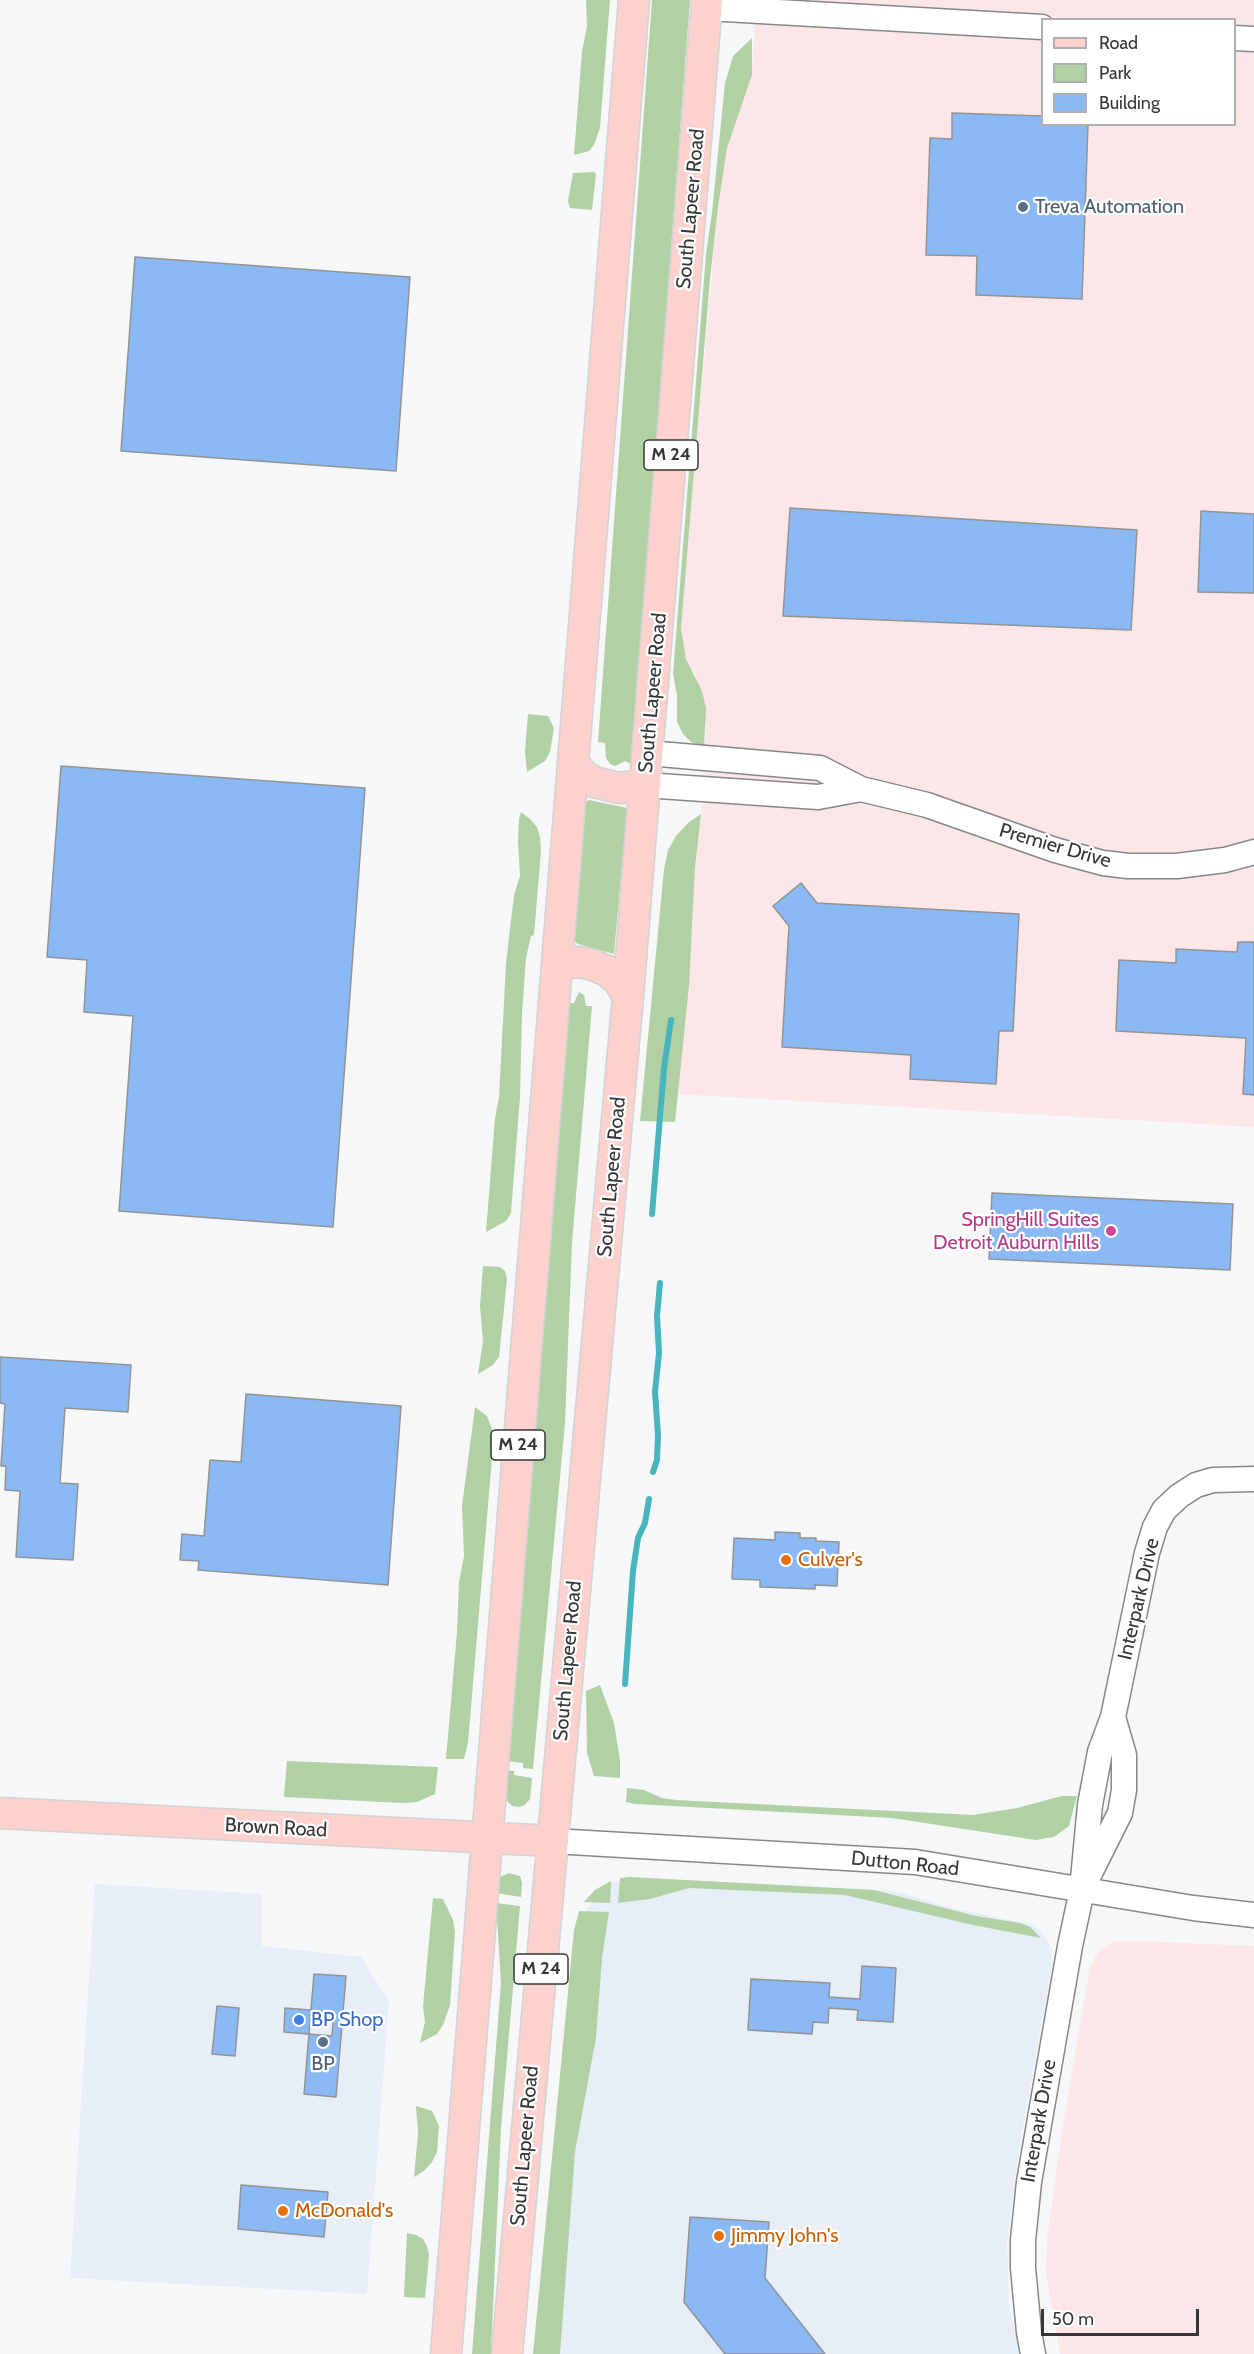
<!DOCTYPE html>
<html>
<head>
<meta charset="utf-8">
<style>
  body { margin:0 }
  #map { position:relative; width:1254px; height:2354px; overflow:hidden; background:#f5f7f9; font-family:Cabin,sans-serif }
  canvas { display:block }
  .legend { position:absolute; left:1041px; top:18px; width:195px; height:108px; box-sizing:border-box; background:#fff; border:2px solid #aeafaf; margin:0; padding:8px 10px; list-style:none; font-size:18px; color:#353637 }
  .legend li { display:flex; align-items:center; gap:12px; height:30px }
  .legend b { width:30px; border:2px solid #aeafaf }
  .scale { position:absolute; left:1041px; top:2309px; width:158px; height:27px; box-sizing:border-box; border:3px solid #353637; border-top:0; padding-left:8px; font-size:18px; line-height:21px; white-space:nowrap; color:#353637; -webkit-text-stroke:4px #fff; paint-order:stroke }
</style>
</head>
<body>
<div id="map">
<canvas width="1254" height="2354"></canvas>
<ul class="legend">
<li><b style="height:8px;background:#fdd1cd"></b>Road</li>
<li><b style="height:16px;background:#b1d1a4"></b>Park</li>
<li><b style="height:16px;background:#8ab9f4"></b>Building</li>
</ul>
<div class="scale">50 m</div>
</div>
<script>
const context = document.querySelector('canvas').getContext('2d');
context.lineJoin = 'round';
function paint(path, color) { context.fillStyle = color; context.fill(path, 'evenodd'); }
const toPath = rows => new Path2D(rows.map(r => 'M' + r).join(''));
function trace(path, color, width, dash) { context.strokeStyle = color; context.lineWidth = width; context.lineCap = dash ? 'butt' : 'round'; context.setLineDash(dash || []); context.stroke(path); }
function drawText(font, color, halo, rows, align = 'center') {
  context.font = font + ' Cabin,sans-serif'; context.lineWidth = 4.5; context.setLineDash([]); context.textBaseline = 'middle'; context.strokeStyle = halo; context.fillStyle = color; for (const [text, x, y, turn = 0] of rows) {
    context.save(); context.translate(x, y); context.rotate((+turn || 0) * Math.PI / 180); context.textAlign = isNaN(turn) ? turn : align; if (halo) context.strokeText(text, 0, 0); context.fillText(text, 0, 0); context.restore();
  }
}
paint(toPath([
  [643,1878,882,1890,902,1893,952,1908,1029,1924,1040,1930,1046,1938,1052,1950,1051,1970,1018,2155,1007,2241,1009,2306,1020,2354,539,2354,581,1930,587,1910,597,1893,609,1883],
  [95,1884,262,1894,262,1946,361,1957,389,2001,367,2294,70,2278]
]), '#e7eef7');
paint(toPath([
  [756,0,1254,0,1254,1127,677,1094,689,986,695,867,701,814,706,728,696,676,686,659,683,645,681,628,687,550,718,207,727,148,752,75],
  [1042,20,1234,20,1234,124,1042,124],
  [1136,1941,1254,1946,1254,2354,1060,2354,1046,2273,1047,2239,1062,2131,1090,1966,1099,1951,1112,1942]
]), '#fce6e7');
paint(toPath([
  [586,0,610,0,600,128,594,145,589,151,574,155,582,52,587,26],
  [652,0,690,0,632,758,631,764,625,761,615,766,610,764,606,758,605,743,598,742],
  [752,38,752,75,727,148,718,207,710,279,681,628,686,659,702,691,706,708,704,748,691,742,683,734,677,722,677,695,673,674,706,254,712,213,725,83,733,56],
  [594,172,596,174,592,210,570,208,568,201,573,173],
  [528,714,548,716,554,728,550,752,545,761,527,772,525,751],
  [589,800,627,808,614,954,578,944,574,941,586,802],
  [521,812,530,819,537,827,540,837,541,851,534,935,531,936,526,958,522,1013,520,1097,511,1213,506,1221,486,1232,495,1118,499,1097,506,963,514,895,520,876,518,841,519,819],
  [701,814,695,867,689,986,675,1122,640,1121,664,869,668,850,676,836,688,823],
  [579,992,584,995,586,1006,592,1006,572,1243,565,1423,533,1769,523,1768,523,1763,507,1761,568,1003,574,1003],
  [483,1266,500,1267,505,1271,507,1279,499,1357,493,1365,478,1374,483,1341,480,1306],
  [475,1407,487,1416,494,1434,468,1743,464,1759,446,1759,457,1632,459,1582,464,1556,462,1506],
  [600,1685,614,1723,620,1760,620,1778,594,1776,587,1753,586,1691],
  [287,1761,438,1767,435,1794,417,1802,403,1803,284,1797],
  [506,1770,514,1771,514,1775,532,1778,530,1799,525,1805,519,1807,512,1806,507,1801,504,1794],
  [627,1788,644,1790,662,1798,676,1800,973,1815,1017,1808,1062,1796,1077,1796,1069,1826,1054,1837,1036,1840,892,1818,635,1804,626,1802],
  [509,1873,520,1876,522,1883,521,1897,496,1893,500,1877],
  [629,1877,874,1890,976,1916,1020,1923,1030,1927,1041,1938,973,1925,845,1895,689,1888,650,1899,618,1903,620,1878],
  [611,1881,610,1903,584,1902,595,1890],
  [433,1898,443,1899,453,1920,455,1932,450,2005,443,2025,437,2034,420,2043,425,2022,423,2006],
  [496,1903,520,1906,501,2128,491,2354,472,2354,501,1983],
  [579,1911,609,1912,602,1958,596,2038,575,2152,560,2354,533,2354,574,1930],
  [416,2106,432,2111,439,2126,437,2152,432,2162,424,2171,414,2177,418,2133],
  [407,2233,416,2235,423,2239,427,2246,429,2255,425,2298,404,2297]
]), '#b1d1a4');
trace(toPath([
  [652,1214,664,1068,671,1020],
  [653,1472,657,1460,658,1435,655,1392,659,1353,657,1316,660,1283],
  [625,1684,633,1571,638,1538,645,1523,649,1499]
]), '#47b4be', 6);
const building = toPath([
  [952,113,1042,116,1042,124,1088,124,1082,299,976,295,977,256,926,255,930,138,952,139,952,113],
  [135,257,410,277,396,471,121,451,135,257],
  [790,508,1137,530,1131,630,783,616,790,508],
  [1201,511,1254,514,1254,593,1198,592,1201,511],
  [61,766,365,788,333,1227,119,1211,133,1016,84,1012,87,960,47,957,61,766],
  [801,883,817,903,1019,914,1013,1031,999,1031,996,1084,910,1079,911,1055,782,1047,789,926,773,906,801,883],
  [1238,942,1254,942,1254,1095,1243,1094,1246,1038,1116,1031,1119,960,1176,963,1176,949,1237,952,1238,942],
  [992,1193,1233,1204,1230,1270,989,1259,992,1193],
  [0,1357,131,1365,128,1412,65,1408,60,1483,78,1484,73,1560,16,1557,20,1491,5,1490,6,1466,1,1466,5,1404,0,1403,0,1357],
  [246,1394,401,1406,388,1585,198,1570,199,1561,180,1560,182,1534,204,1536,210,1460,241,1462,246,1394],
  [775,1532,800,1533,800,1538,816,1538,816,1541,839,1542,837,1586,815,1585,815,1589,760,1587,760,1580,732,1579,734,1538,775,1540,775,1532],
  [862,1966,896,1968,893,2022,857,2020,858,2010,829,2008,828,2023,813,2022,812,2034,748,2030,751,1979,830,1983,829,1997,860,1999,862,1966],
  [314,1974,346,1976,336,2097,304,2094,314,1974],
  [217,2006,239,2008,235,2056,212,2054,217,2006],
  [285,2008,334,2012,332,2036,284,2032,285,2008],
  [241,2185,328,2192,324,2237,238,2229,241,2185],
  [690,2217,769,2222,765,2278,825,2354,725,2354,684,2302,690,2217]
]);
paint(building, '#8ab9f4');
trace(building, '#929395', 1.5);
const minor = toPath([
  [707,8,1042,27],
  [1234,38,1254,39],
  [648,753,820,768,861,789,927,805,1055,850,1103,863,1128,866,1177,866,1225,860,1254,852],
  [645,785,818,797,861,789],
  [553,1841,915,1862,1193,1908,1254,1915],
  [1088,1877,1120,1813,1124,1790,1124,1755,1113,1717],
  [1033,2354,1029,2332,1023,2268,1023,2240,1029,2182,1070,1946,1082,1890,1090,1805,1100,1752,1113,1717,1147,1553,1155,1527,1164,1510,1179,1496,1196,1485,1213,1480,1254,1479]
]);
const major = toPath([
  [573,763,584,776,594,782,619,788,645,785],
  [557,966,567,963,580,962,593,965,607,971,618,980,628,996],
  [0,1813,553,1841],
  [446,2354,634,0],
  [507,2354,628,996,707,0]
]);
trace(minor, '#858789', 27);
trace(major, '#d3d3d3', 33);
trace(minor, '#fff', 24);
trace(major, '#fdd1cd', 30);
for (const [x, y, r, color] of [
  [1023,207,6,"#5c6f8a"],
  [1111,1231,6,"#d1479c"],
  [786,1560,6,"#e8710a"],
  [299,2020,6,"#3f7fe0"],
  [323,2042,6,"#5c6f8a"],
  [283,2211,6,"#e8710a"],
  [719,2236,6,"#e8710a"]
]) { const dot = new Path2D(); dot.arc(x, y, r, 0, 2 * Math.PI); context.fillStyle = color; context.fill(dot); trace(dot, '#fff', 2); }
for (const [x, y, w] of [
  [671,455,54],
  [518,1445,54],
  [541,1969,54]
]) { const box = new Path2D(); box.roundRect(x - w / 2, y - 15, w, 30, 4.5); context.fillStyle = '#fff'; context.fill(box); trace(box, '#353637', 1.5); }
drawText('bold 18px', '#353637', null, [
  ["M 24",671,455],
  ["M 24",518,1445],
  ["M 24",541,1969]
]);
drawText('20px', '#4e5e75', '#fff', [
  ["Treva Automation",1035,207],
  ["BP",323,2064,"center"]
], 'left');
drawText('20px', '#353637', '#fff', [
  ["South Lapeer Road",691,209,-85],
  ["South Lapeer Road",653,693,-85],
  ["Premier Drive",1055,846,16],
  ["South Lapeer Road",612,1177,-85],
  ["Interpark Drive",1139,1599,-77],
  ["South Lapeer Road",568,1661,-85],
  ["Brown Road",276,1828,3],
  ["Dutton Road",905,1864,6],
  ["Interpark Drive",1039,2121,-80],
  ["South Lapeer Road",525,2146,-85]
]);
drawText('20px', '#b23c85', '#fff', [
  ["SpringHill Suites",1099,1220],
  ["Detroit Auburn Hills",1099,1243]
], 'right');
drawText('20px', '#c56008', '#fff', [
  ["Culver's",798,1560],
  ["McDonald's",295,2211],
  ["Jimmy John's",731,2236]
], 'left');
drawText('20px', '#366cbe', '#fff', [
  ["BP Shop",311,2020]
], 'left');
</script>
</body>
</html>
